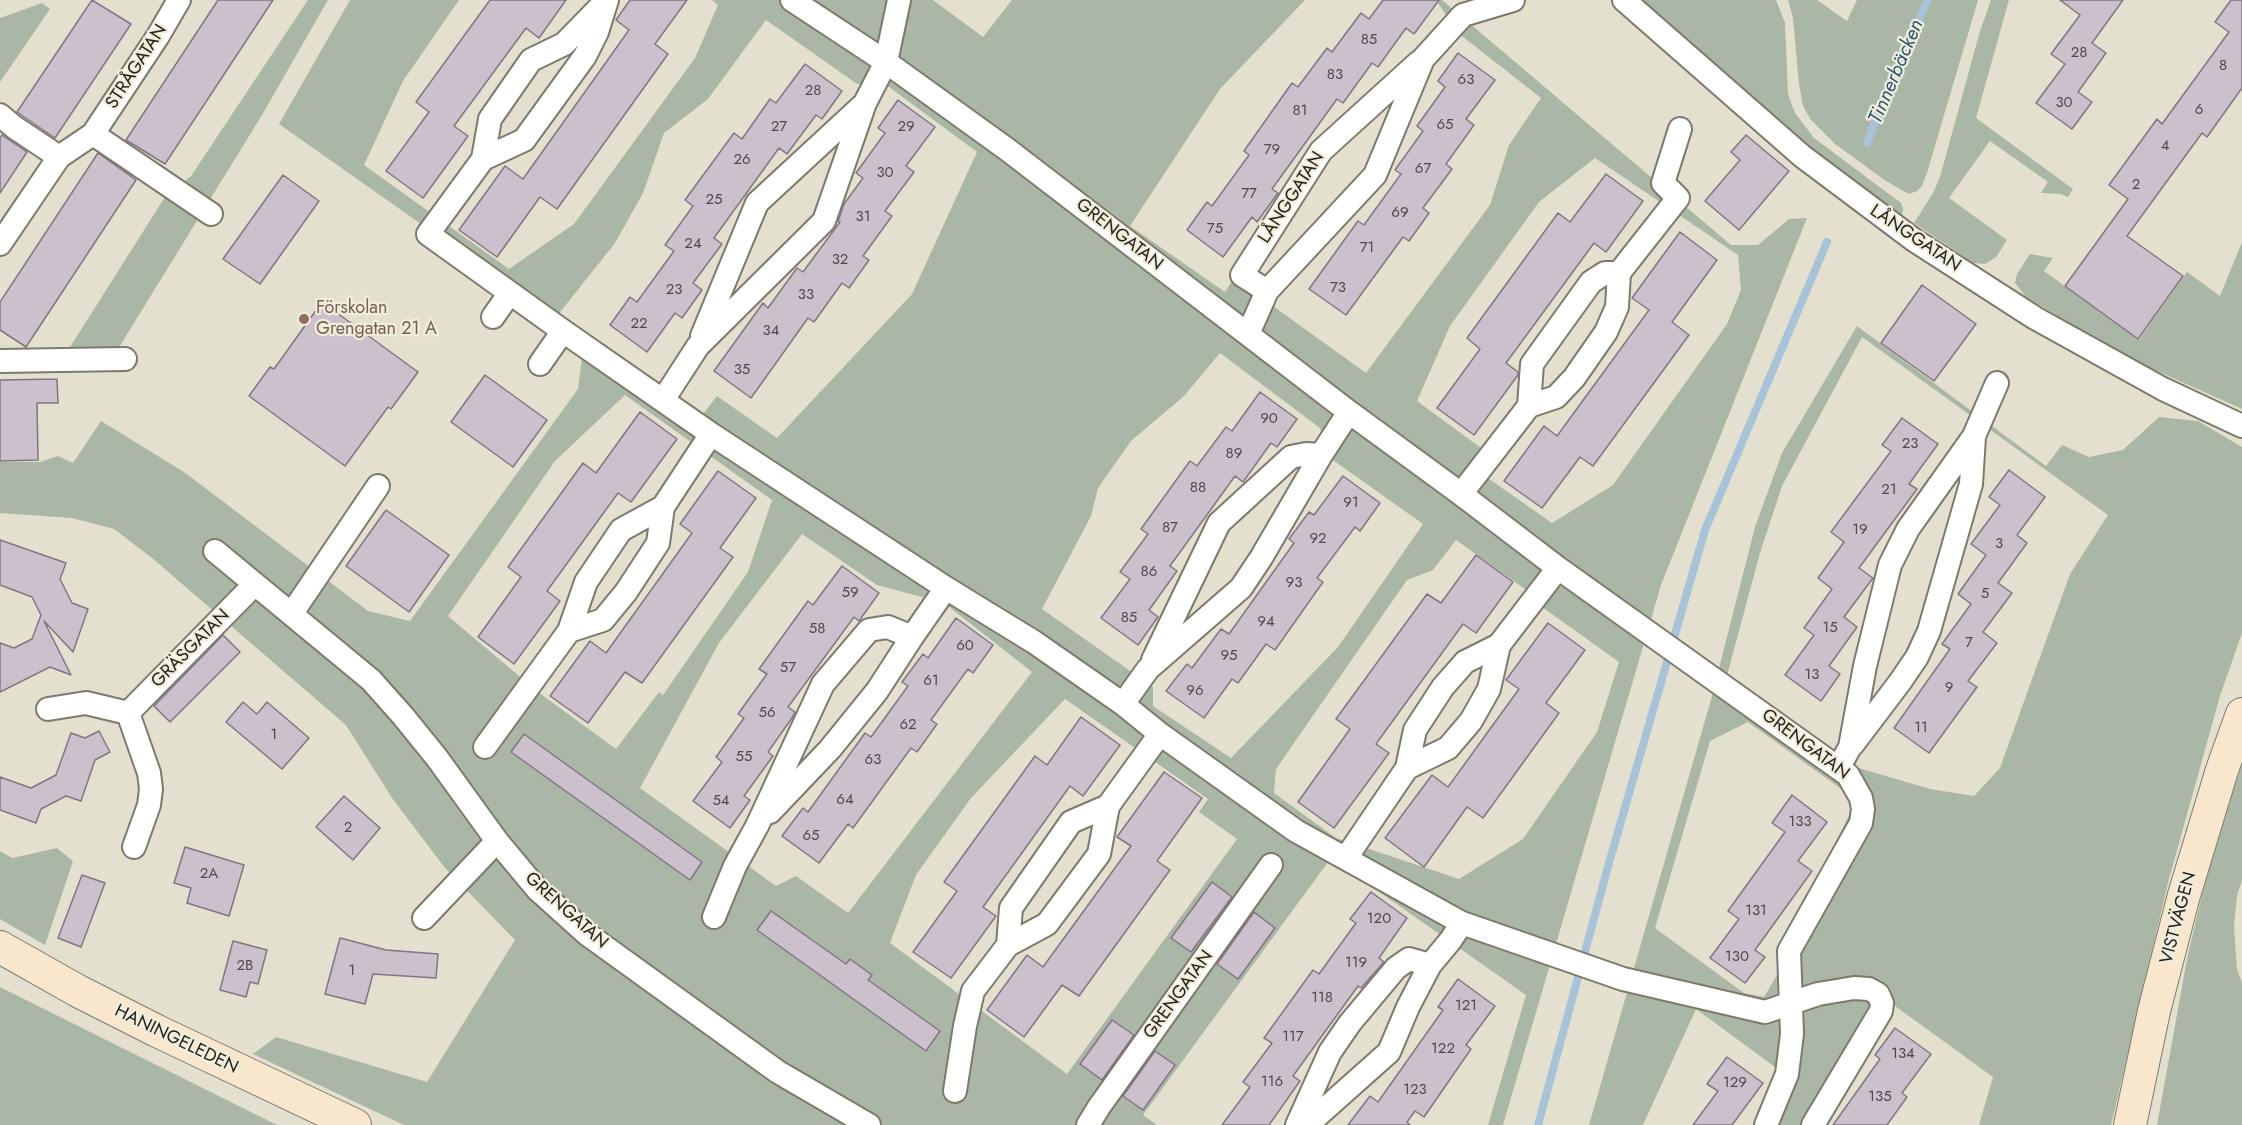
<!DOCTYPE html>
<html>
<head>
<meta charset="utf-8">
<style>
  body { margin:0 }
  canvas { display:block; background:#e3e0d0 }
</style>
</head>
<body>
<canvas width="2242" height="1125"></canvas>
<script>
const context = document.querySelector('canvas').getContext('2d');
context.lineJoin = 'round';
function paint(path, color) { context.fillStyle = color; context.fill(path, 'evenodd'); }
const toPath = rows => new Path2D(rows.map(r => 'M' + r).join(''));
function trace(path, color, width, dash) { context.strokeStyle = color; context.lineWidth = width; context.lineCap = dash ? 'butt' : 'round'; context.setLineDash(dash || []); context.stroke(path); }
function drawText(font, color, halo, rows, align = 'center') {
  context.font = font + ' Jost,sans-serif'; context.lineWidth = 4.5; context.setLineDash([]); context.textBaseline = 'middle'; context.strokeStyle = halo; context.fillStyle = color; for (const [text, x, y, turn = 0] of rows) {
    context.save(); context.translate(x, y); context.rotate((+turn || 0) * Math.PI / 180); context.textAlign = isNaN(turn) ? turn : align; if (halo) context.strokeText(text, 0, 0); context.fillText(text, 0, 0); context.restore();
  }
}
paint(toPath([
  [308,0,328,0,262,115,118,349,65,355,165,197,191,176],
  [350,0,459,0,403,81,364,165,509,269,574,224,695,58,718,5,712,0,933,0,983,37,1012,0,1305,0,1220,89,1130,226,1225,292,1234,278,1366,373,1490,205,1509,145,1541,98,1458,33,1436,0,1442,0,1731,245,1758,245,1789,219,1807,218,1661,585,1503,1125,1488,1125,1526,995,1331,858,1143,1115,1157,1125,404,1125,253,1054,276,1037,427,1082,515,940,445,868,392,798,346,725,152,558,114,529,72,518,0,513,0,462,40,462,58,456,73,463,101,421,184,472,368,611,410,621,578,389,582,357,553,317,279,124],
  [766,20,857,84,885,84,977,152,912,294,777,438,717,396,703,414,557,316,615,243,643,193,664,133,708,99],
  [1595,158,1738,255,1741,290,1727,324,1613,485,1552,523,1485,476,1496,459,1417,401,1450,326,1539,202],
  [1220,353,1320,428,1330,458,1423,524,1338,647,1231,758,1153,706,1153,687,1042,609,1091,516,1098,488,1131,441,1184,396],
  [625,395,772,500,748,572,663,695,659,692,616,749,538,692,448,616,555,461],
  [802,534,877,585,944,603,1032,672,848,913,796,876,776,886,640,788,719,643],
  [1456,540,1529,592,1542,607,1619,662,1597,732,1523,839,1459,879,1336,838,1274,793,1276,769,1407,580,1433,570],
  [1065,699,1208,799,1199,812,1237,839,1067,1074,890,943,916,875,971,798],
  [1643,0,1776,0,1785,23,1788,94,1795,113,1814,138,1901,203,1903,209,1902,215,1812,148,1644,3],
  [1788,0,1817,0,1847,21,1857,0,1978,0,1927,173,1922,186,1917,191,1909,194,1886,181,1835,144,1811,120,1803,106,1799,84,1793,18],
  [1991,0,2009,0,1976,118,2073,189,2068,197,2061,194,2041,193,2048,182,1990,141,1949,198,2007,240,1996,257,1985,264,1974,263,1914,223,1933,193,1940,177,1980,31],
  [42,3,50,9,0,82,0,18],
  [2242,242,2242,409,2128,358,2026,297,2015,283,2017,274,2030,254,2053,258,2044,271,2139,340,2187,272,2220,296],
  [1857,326,2046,466,2062,445,2089,457,2123,450,2159,417,2198,421,2242,447,2242,633,2220,696,2169,879,2111,1125,1979,1125,1993,1077,1895,1006,1851,1068,1818,1125,1758,1125,1779,1070,1696,1009,1643,1125,1589,1125,1712,696,1755,527,1782,453],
  [1862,337,2108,515,2070,574,2000,768,1974,796,1930,789,1852,766,1726,679,1760,553,1782,486],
  [1748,722,1851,796,1852,809,1782,952,1778,973,1764,997,1744,993,1655,928,1710,741],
  [2242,764,2242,880,2237,896,2234,926,2237,969,2242,983,2242,1125,2157,1125,2187,959,2200,903,2214,847],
  [57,848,73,861,45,945,0,919,0,851,12,858],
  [0,987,277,1125,0,1125]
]), '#abb7a6');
trace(toPath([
  [1867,143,1879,111,1928,0],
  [1538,1125,1609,863,1705,530,1827,242]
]), '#a8c2d7', 8);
const building = toPath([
  [92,0,131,24,55,138,17,112,92,0],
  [218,0,273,0,165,164,126,140,218,0],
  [490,0,566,0,539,38,526,28,454,126,468,136,423,198,386,171,429,112,416,102,490,0],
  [630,0,687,0,655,44,668,54,557,209,540,197,497,257,459,230,505,166,523,179,629,30,616,20,630,0],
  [1383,0,1439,0,1414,34,1406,28,1378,67,1372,63,1343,103,1337,99,1272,189,1278,193,1257,222,1252,217,1223,257,1187,230,1207,202,1212,206,1249,155,1244,151,1292,83,1298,87,1327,48,1332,52,1361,13,1369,19,1383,0],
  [2060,0,2123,0,2092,43,2106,53,2078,92,2092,102,2072,129,2036,103,2065,64,2051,54,2080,15,2060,0],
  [2231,0,2242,0,2242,88,2207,137,2202,133,2127,236,2183,276,2138,339,2065,286,2128,199,2109,185,2157,119,2162,124,2229,32,2215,22,2231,0],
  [1458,53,1495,80,1466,119,1474,125,1446,164,1452,169,1423,208,1429,213,1409,241,1403,237,1346,315,1309,289,1358,221,1364,225,1401,174,1395,170,1423,131,1417,126,1445,87,1438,81,1458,53],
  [805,64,842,91,822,119,816,115,787,154,779,148,714,238,722,244,693,283,702,290,682,318,675,313,647,352,610,325,630,297,637,302,674,251,665,245,693,206,685,200,734,133,742,139,770,99,776,103,805,64],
  [898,100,935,127,906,166,914,172,885,211,892,216,863,256,869,260,849,288,842,283,814,322,808,318,751,398,714,371,763,303,768,308,797,268,803,272,840,222,838,221,844,204,863,178,856,173,885,133,878,128,898,100],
  [2,135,27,152,0,193,0,138,2,135],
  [1746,135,1789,171,1739,230,1705,201,1740,160,1731,152,1746,135],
  [98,153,136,180,26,347,0,330,0,302,98,153],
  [1606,174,1643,201,1606,252,1594,243,1506,363,1518,372,1518,375,1474,435,1437,408,1480,349,1467,338,1558,213,1570,222,1606,174],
  [283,175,319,201,260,284,223,259,283,175],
  [1680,232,1717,260,1672,322,1689,335,1593,466,1580,457,1542,508,1504,481,1544,426,1557,436,1649,310,1632,298,1680,232],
  [1922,285,1976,324,1934,381,1881,343,1922,285],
  [322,302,418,372,391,409,388,407,345,466,249,396,270,367,274,369,322,302],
  [485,375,547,420,513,467,451,422,485,375],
  [57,379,58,403,37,403,38,460,0,461,0,380,57,379],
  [1260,392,1297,419,1277,447,1271,443,1243,482,1235,476,1170,566,1177,571,1149,610,1158,617,1138,645,1101,618,1130,579,1120,572,1148,534,1141,529,1190,461,1197,466,1226,427,1232,431,1260,392],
  [640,412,677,439,631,502,618,493,547,591,560,601,514,664,478,637,521,577,508,567,583,463,596,473,640,412],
  [1902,418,1938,444,1909,484,1917,489,1859,568,1873,578,1844,617,1857,627,1829,666,1840,674,1821,701,1785,675,1814,635,1804,628,1832,589,1818,578,1844,542,1831,532,1891,451,1882,445,1902,418],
  [2009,470,2045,497,2017,535,2027,543,1998,583,2012,593,1983,632,1997,643,1968,681,1977,687,1929,753,1894,728,1950,649,1942,644,1971,604,1958,594,1986,555,1971,544,2000,505,1989,497,2009,470],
  [718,471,756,498,720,548,733,557,642,683,625,672,588,723,550,696,590,641,606,653,692,533,680,524,718,471],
  [1343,476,1380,503,1360,531,1355,527,1317,578,1323,582,1275,650,1266,644,1238,683,1232,679,1204,718,1166,691,1187,664,1192,668,1221,629,1229,634,1294,543,1289,539,1309,512,1314,515,1343,476],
  [386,510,449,555,409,612,346,566,386,510],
  [0,540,66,563,60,579,72,603,88,609,73,652,44,621,71,675,50,667,0,692,0,643,14,648,32,639,41,615,32,597,0,585,0,540],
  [1476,555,1513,582,1476,633,1463,624,1376,744,1389,753,1334,828,1298,802,1350,729,1336,719,1427,594,1441,603,1476,555],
  [842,566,879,593,859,621,854,617,788,707,795,712,792,718,768,752,773,756,744,796,750,800,730,828,693,801,722,762,716,757,744,718,738,714,767,674,759,669,808,601,813,605,842,566],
  [956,618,993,645,973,673,968,669,931,720,937,724,917,752,911,748,853,828,848,824,819,863,782,836,803,808,808,812,865,733,871,737,908,686,902,682,923,654,928,658,956,618],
  [1548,623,1585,650,1546,703,1559,713,1483,818,1467,807,1424,867,1385,838,1432,775,1448,787,1519,689,1506,680,1548,623],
  [223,635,240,652,170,722,154,706,223,635],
  [243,702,257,714,267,702,309,738,282,769,226,722,243,702],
  [1081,717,1120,745,1083,796,1070,786,983,907,996,916,951,978,913,952,957,891,944,882,1035,756,1047,765,1081,717],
  [99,731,110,752,95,760,81,801,66,796,41,809,36,823,0,810,0,777,31,788,56,775,71,733,85,738,99,731],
  [524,734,702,862,690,880,511,752,524,734],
  [1164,772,1202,798,1157,861,1170,870,1079,996,1062,985,1024,1037,987,1010,1027,955,1043,967,1131,846,1117,837,1164,772],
  [1792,795,1827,822,1798,861,1812,871,1755,950,1765,957,1745,983,1710,958,1739,919,1728,911,1785,832,1772,823,1792,795],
  [344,796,380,828,353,860,316,827,344,796],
  [185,847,244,865,229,916,187,903,191,888,174,883,185,847],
  [82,875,105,883,81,947,58,938,82,875],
  [1212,882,1232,897,1191,952,1171,938,1212,882],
  [1371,892,1407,918,1379,958,1384,962,1361,988,1358,986,1293,1076,1300,1081,1269,1125,1222,1125,1250,1087,1243,1082,1272,1043,1264,1038,1313,970,1319,974,1356,923,1350,919,1371,892],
  [771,911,846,964,850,959,872,975,868,980,940,1031,926,1051,757,930,771,911],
  [1254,912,1275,928,1238,979,1217,964,1254,912],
  [340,938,386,950,438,954,436,978,373,974,365,1004,325,994,340,938],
  [233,941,267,950,258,984,250,982,246,997,220,990,233,941],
  [1458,979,1495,1006,1466,1045,1471,1049,1424,1117,1415,1111,1407,1122,1410,1125,1348,1125,1370,1096,1378,1102,1443,1010,1438,1007,1458,979],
  [1112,1020,1134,1035,1102,1080,1080,1064,1112,1020],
  [1895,1028,1931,1054,1902,1093,1907,1097,1887,1125,1833,1125,1880,1059,1875,1055,1895,1028],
  [1155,1051,1175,1065,1143,1110,1123,1096,1155,1051],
  [1727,1057,1763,1083,1732,1125,1693,1125,1718,1091,1707,1084,1727,1057]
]);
paint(building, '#ccc0cd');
trace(building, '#807682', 1.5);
const street = toPath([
  [607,0,597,32,585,56,524,140,483,159,428,234,563,331,711,434,946,588,1034,642,1123,704,1160,734,1296,831,1462,923,1623,979,1765,1012,1818,994,1854,988,1869,989,1878,994,1882,1003,1881,1011,1813,1125],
  [792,0,886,62,1008,150,1349,412,1461,494,1558,568,1848,775,1861,798,1863,809,1861,823,1789,951,1792,1034,1787,1074,1766,1125],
  [1624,0,1802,156,1914,240,2035,318,2163,389,2242,426],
  [0,115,14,127,59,157,93,134,158,36,179,0],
  [93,134,211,214],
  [483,159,490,119,531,60,564,44,604,3],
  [0,244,59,157],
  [1267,291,1242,275,1321,151,1419,62],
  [493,317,509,294],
  [1248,334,1267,291,1375,175,1423,59,1463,15,1513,0],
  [702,336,757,203,863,105],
  [0,361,125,359],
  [540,364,563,331],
  [663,400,698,346,824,221,865,103,886,62,899,0],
  [1529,406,1556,397,1574,378,1606,332,1617,307,1619,273],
  [1461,494,1529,406,1532,364,1591,282,1605,273,1619,273,1678,198,1663,183,1680,129],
  [215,551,371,680,403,716,437,758,497,841,537,889,587,934,778,1072,869,1125],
  [292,613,378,486],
  [569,631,603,620,626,592,658,543,663,507],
  [1153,660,1219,523,1291,457,1306,454,1321,455],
  [1123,704,1148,669,1241,588,1261,558,1321,455,1349,412],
  [48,709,86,703,128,713,254,585],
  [128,713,149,773,151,789,149,805,134,847],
  [1853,744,1900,682,1917,657,1929,631,1971,484,1974,437],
  [485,747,569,631,586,582,621,530,663,507,711,434],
  [1839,767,1850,747,1865,666,1890,565,1908,529,1974,436,1997,383],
  [1407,768,1448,748,1471,721,1489,689,1499,645],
  [770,812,830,749,877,691,912,637],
  [1346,858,1407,768,1415,730,1443,687,1465,662,1499,645,1558,568],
  [714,917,735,866,757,826,823,684,869,630,888,627,912,637,946,588],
  [424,918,497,841],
  [1008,945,1047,924,1099,854,1108,806],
  [955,1091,965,1026,973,991,1008,945,1011,908,1071,822,1108,806,1160,734],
  [1088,1125,1099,1107,1271,865],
  [1297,1125,1330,1052,1350,1023,1396,968,1409,959,1430,965,1450,941,1462,923],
  [1307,1125,1389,1052,1408,1007,1430,965]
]);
const secondary = toPath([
  [0,947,78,991,157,1031,355,1125],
  [2130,1125,2154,1011,2184,895,2222,770,2242,714]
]);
trace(street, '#7d7a6c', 26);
trace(secondary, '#7d7a6c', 34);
trace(street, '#fff', 22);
trace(secondary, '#f9e7cd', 32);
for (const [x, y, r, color] of [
  [304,319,6,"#8d6e63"]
]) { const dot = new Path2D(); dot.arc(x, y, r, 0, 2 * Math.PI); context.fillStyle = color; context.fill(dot); trace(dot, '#f1eddd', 2); }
drawText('15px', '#4f4a49', null, [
  ["85",1369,40],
  ["28",2079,53],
  ["8",2223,66],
  ["83",1335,75],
  ["63",1466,80],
  ["28",813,91],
  ["30",2064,103],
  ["6",2199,110],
  ["81",1300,111],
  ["65",1445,125],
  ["27",779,127],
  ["29",906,127],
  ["4",2165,146],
  ["79",1272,150],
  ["26",742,160],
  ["67",1423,169],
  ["30",885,173],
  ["2",2136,185],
  ["77",1249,194],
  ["25",714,200],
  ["69",1400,213],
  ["31",863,217],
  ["75",1215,229],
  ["24",693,244],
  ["71",1367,248],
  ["32",840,260],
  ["73",1338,288],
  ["23",674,290],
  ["33",806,295],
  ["22",639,324],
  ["34",771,331],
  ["35",742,370],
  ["90",1269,419],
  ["23",1910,444],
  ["89",1234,454],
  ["88",1198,488],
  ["21",1889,490],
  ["91",1351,503],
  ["87",1170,528],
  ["19",1860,530],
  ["92",1318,539],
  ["3",1999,544],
  ["86",1149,572],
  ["93",1294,583],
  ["59",850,593],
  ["5",1985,594],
  ["85",1129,618],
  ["94",1266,622],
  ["15",1830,628],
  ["58",817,629],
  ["7",1969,643],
  ["60",965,646],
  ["95",1229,656],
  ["57",788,668],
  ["13",1812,675],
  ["61",931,681],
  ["9",1949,688],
  ["96",1195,691],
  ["56",767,713],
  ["62",908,725],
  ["11",1921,728],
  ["1",274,735],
  ["55",744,757],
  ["63",873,760],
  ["64",845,800],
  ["54",721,801],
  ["133",1800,822],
  ["2",348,828],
  ["65",811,836],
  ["2A",209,874],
  ["131",1756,911],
  ["120",1379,919],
  ["130",1737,957],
  ["119",1356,963],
  ["2B",245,966],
  ["1",352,971],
  ["118",1322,998],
  ["121",1466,1006],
  ["117",1293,1037],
  ["122",1443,1049],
  ["134",1903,1054],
  ["116",1272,1082],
  ["129",1735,1083],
  ["123",1415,1090],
  ["135",1880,1097]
]);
drawText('18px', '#25231d', '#f1eddd', [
  ["STRÅGATAN",137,67,-57],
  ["LÅNGGATAN",1292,198,-57],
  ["GRENGATAN",1119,235,38],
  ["LÅNGGATAN",1915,239,34],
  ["GRÄSGATAN",191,649,-45],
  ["GRENGATAN",1805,745,37],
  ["GRENGATAN",566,911,42],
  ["VISTVÄGEN",2179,918,-75],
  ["GRENGATAN",1179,995,-54],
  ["HANINGELEDEN",176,1040,26]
]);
drawText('18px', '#785e54', '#f1eddd', [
  ["Förskolan",316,309],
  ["Grengatan 21 A",316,330]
], 'left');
drawText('italic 20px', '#2a5575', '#f1eddd', [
  ["Tinnerbäcken",1897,72,-67]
]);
</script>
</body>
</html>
